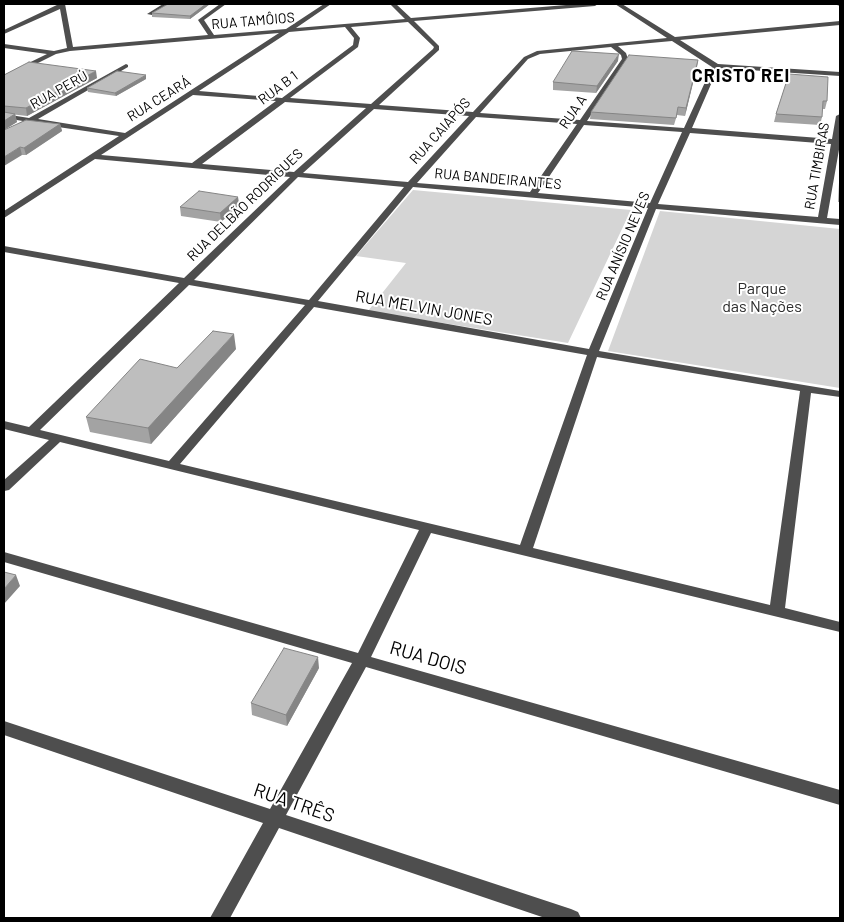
<!DOCTYPE html>
<html>
<head>
<meta charset="utf-8">
<style>
  body { margin:0 }
  #map { position:relative; width:844px; height:922px; overflow:hidden; background:#fff; font-family:Barlow,sans-serif }
  canvas { display:block }
  .frame { position:absolute; inset:0; border:5px solid #000; pointer-events:none }
</style>
</head>
<body>
<div id="map">
<canvas width="844" height="922"></canvas>
<div class="frame"></div>
</div>
<script>
const context = document.querySelector('canvas').getContext('2d');
context.lineJoin = 'round';
function paint(path, color) { context.fillStyle = color; context.fill(path, 'evenodd'); }
const toPath = rows => new Path2D(rows.map(r => 'M' + r).join(''));
function trace(path, color, width, dash) { context.strokeStyle = color; context.lineWidth = width; context.lineCap = dash ? 'butt' : 'round'; context.setLineDash(dash || []); context.stroke(path); }
function drawText(font, color, halo, rows, align = 'center') {
  context.font = font + ' Barlow,sans-serif'; context.lineWidth = 4; context.setLineDash([]); context.textBaseline = 'middle'; context.strokeStyle = halo; context.fillStyle = color; for (const [text, x, y, turn = 0] of rows) {
    context.save(); context.translate(x, y); context.rotate((+turn || 0) * Math.PI / 180); context.textAlign = isNaN(turn) ? turn : align; if (halo) context.strokeText(text, 0, 0); context.fillText(text, 0, 0); context.restore();
  }
}
paint(toPath([
  [413,190,631,210,568,343,368,311,406,263,356,256],
  [660,211,840,229,840,388,608,351]
]), '#d5d5d5');
paint(toPath([
  [59,4,65,4,73,47,208,35,198,20,220,4,226,4,204,20,214,35,286,29,324,4,331,4,296,28,405,19,390,4,396,4,411,18,578,4,598,4,595,6,414,21,439,46,439,50,379,105,473,112,524,57,537,51,667,38,615,4,622,4,675,37,840,21,840,25,680,40,718,64,840,72,840,76,718,68,692,128,832,139,836,116,840,114,840,144,827,218,840,219,840,225,656,209,599,351,840,391,840,397,811,393,785,608,840,622,840,632,431,533,371,657,840,790,840,805,366,667,286,815,571,909,578,912,581,918,545,918,279,828,230,918,210,918,263,823,4,735,4,721,270,809,352,663,4,562,4,552,358,653,419,530,60,442,9,490,4,491,4,480,49,440,4,429,4,421,29,427,179,283,4,252,4,246,184,278,290,177,95,159,4,218,4,211,119,136,31,123,4,137,4,132,23,121,4,118,4,114,29,118,126,64,128,65,128,67,38,119,125,133,279,33,70,51,56,54,4,80,4,75,47,54,4,48,4,44,54,51,67,48,60,9,4,34,4,30,59,4],
  [408,22,434,47,433,49,371,104,290,98,358,47,360,38,351,27,408,22],
  [345,27,354,38,353,45,282,98,199,91,289,32,345,27],
  [672,41,712,67,684,128,587,121,628,59,626,53,618,46,672,41],
  [611,47,621,55,622,59,580,120,480,113,528,59,540,54,611,47],
  [193,95,276,101,192,163,101,155,193,95],
  [285,102,366,108,294,172,202,164,285,102],
  [374,109,469,116,408,182,303,173,374,109],
  [476,117,577,124,530,192,417,183,476,117],
  [584,125,682,132,650,203,538,193,584,125],
  [690,133,831,144,818,217,658,204,690,133],
  [298,177,404,187,309,300,194,280,298,177],
  [413,187,648,208,589,349,318,301,413,187],
  [189,285,305,305,169,461,40,430,189,285],
  [314,307,587,355,520,545,180,464,314,307],
  [597,357,800,391,770,605,533,548,597,357],
  [163,4,170,4,152,15,147,14,163,4],
  [836,4,840,4,840,6,837,5,836,4]
]), '#4e4e4e');
paint(toPath([
  [168,4,210,4,190,19,152,17,152,13],
  [698,60,685,116,677,115,674,125,590,119,591,112],
  [618,61,596,93,553,90,553,82],
  [789,74,827,101,825,109,822,109,822,117,820,125,774,122,776,114],
  [4,75,97,78,27,116,10,114,15,114,17,122,4,130],
  [146,79,116,96,88,92,87,88],
  [60,124,62,131,26,155,22,155,4,130],
  [840,163,840,202,838,202],
  [238,197,239,206,221,222,181,216,180,207],
  [236,349,151,444,90,432,86,417,177,368],
  [319,668,287,726,252,715,251,703]
]), '#a3a3a3');
paint(toPath([
  [206,4,210,4,190,19,190,16],
  [619,54,618,61,596,93,597,86],
  [698,60,697,67,685,116,686,108],
  [96,71,97,78,27,116,26,108],
  [146,75,146,79,116,96,115,93],
  [15,114,17,122,4,130,4,121],
  [60,124,62,131,26,155,24,148],
  [20,147,22,155,4,166,4,157],
  [238,197,239,206,221,222,220,213],
  [234,334,236,349,151,444,148,428],
  [16,575,20,586,4,604,4,589],
  [318,657,319,668,287,726,286,715]
]), '#858585');
const building = toPath([
  [168,4,206,4,190,16,152,13,168,4],
  [572,51,619,54,597,86,553,82,572,51],
  [629,55,698,60,686,108,678,107,676,118,591,112,629,55],
  [29,62,96,71,26,108,4,106,4,75,29,62],
  [117,71,146,75,115,93,87,88,117,71],
  [789,74,828,77,827,101,823,101,822,117,776,114,789,74],
  [4,112,15,114,4,121,4,112],
  [26,120,60,124,24,148,20,147,4,157,4,130,26,120],
  [199,191,238,197,220,213,180,207,199,191],
  [213,331,234,334,148,428,86,417,140,359,177,368,213,331],
  [4,572,16,575,4,589,4,572],
  [284,648,318,657,286,715,251,703,284,648]
]);
paint(building, '#bebebe');
trace(building, '#858585', 1);
drawText('14px', '#000', '#fff', [
  ["RUA TAMÔIOS",253,21,-5],
  ["RUA B 1",278,88,-37],
  ["RUA PERÚ",59,90,-29],
  ["RUA CEARÁ",159,99,-32],
  ["RUA A",573,112,-56],
  ["RUA CAIAPÓS",440,131,-48],
  ["RUA TIMBIRAS",817,166,-80],
  ["RUA BANDEIRANTES",498,179,5],
  ["RUA DELBÃO RODRIGUES",245,205,-44],
  ["RUA ANÍSIO NEVES",623,246,-67]
]);
drawText('16px', '#2c2c2c', '#fff', [
  ["Parque",762,289],
  ["das Nações",762,307]
]);
drawText('16px', '#000', '#fff', [
  ["RUA MELVIN JONES",424,308,10]
]);
context.letterSpacing = '1px';
drawText('bold 18px', '#000', '#fff', [
  ["CRISTO REI",741,76]
]);
context.letterSpacing = '0px';
drawText('19px', '#000', '#fff', [
  ["RUA DOIS",428,658,16],
  ["RUA TRÊS",294,803,19]
]);
</script>
</body>
</html>
